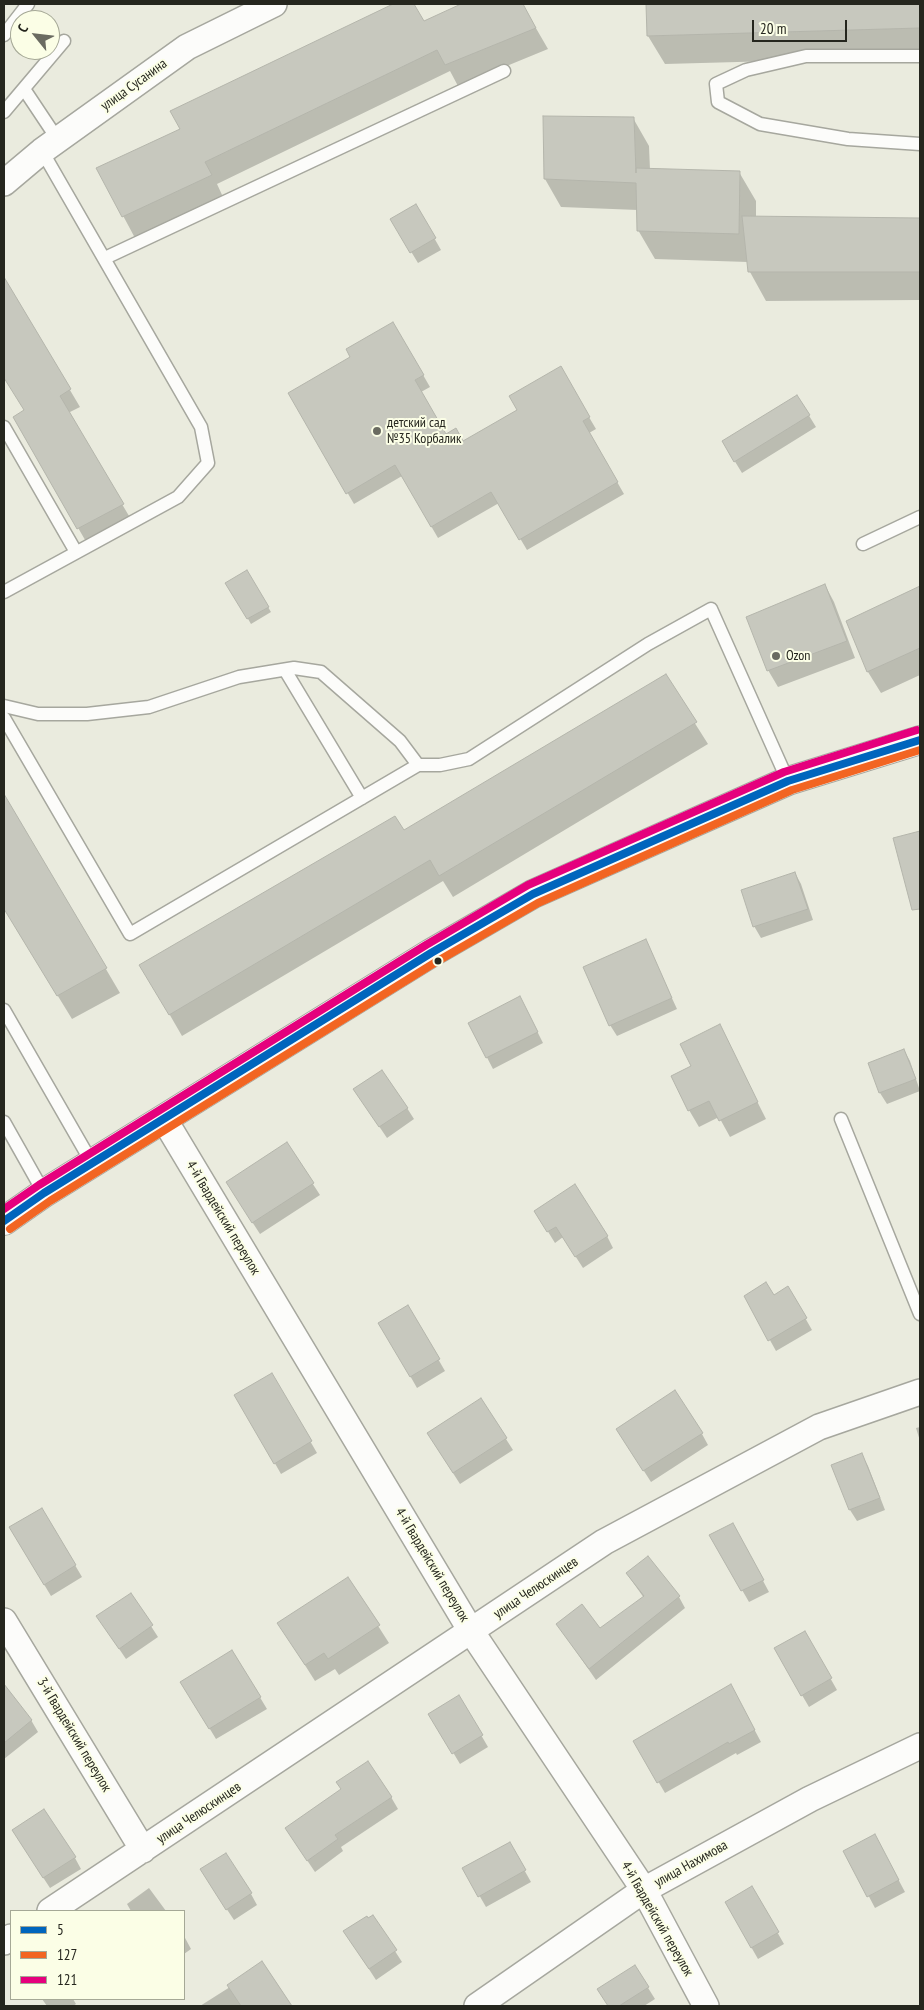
<!DOCTYPE html>
<html>
<head>
<meta charset="utf-8">
<style>
  body { margin:0 }
  #map { position:relative; width:924px; height:2010px; overflow:hidden; background:#eaebde; font-family:"PT Sans Narrow",sans-serif }
  canvas { display:block }
  .frame { position:absolute; inset:0; border:5px solid #25261e; pointer-events:none }
  .legend { position:absolute; left:10px; top:1910px; width:175px; height:90px; box-sizing:border-box; background:#fbfee6; border:1px solid #a5a896; margin:0; padding:6px 9px; list-style:none; font-size:15px; color:#25261e }
  .legend li { display:flex; align-items:center; gap:10px; height:25px }
  .legend b { width:25px; border:1px solid #a5a896 }
  .north { position:absolute; left:10px; top:10px; width:50px; height:50px; box-sizing:border-box; background:#fbfee6; border:1px solid #a5a896; border-radius:50%; rotate:299deg; font-size:14px; font-weight:700; line-height:20px; text-align:center; color:#25261e }
  .north::after { content:''; display:block; margin:auto; width:18px; height:22px; background:#6a6b61; clip-path:polygon(50% 0,100% 100%,50% 72%,0 100%) }
  .scale { position:absolute; left:752px; top:20px; width:95px; height:22px; box-sizing:border-box; border:2px solid #25261e; border-top:0; padding-left:6px; font-size:15px; line-height:18px; white-space:nowrap; color:#25261e; -webkit-text-stroke:4px #fbfee6; paint-order:stroke }
</style>
</head>
<body>
<div id="map">
<canvas width="924" height="2010"></canvas>
<div class="frame"></div>
<ul class="legend">
<li><b style="height:6px;background:#0065bd"></b>5</li>
<li><b style="height:6px;background:#f26522"></b>127</li>
<li><b style="height:6px;background:#e5007d"></b>121</li>
</ul>
<div class="north">С</div>
<div class="scale">20 m</div>
</div>
<script>
const context = document.querySelector('canvas').getContext('2d');
context.lineJoin = 'round';
function paint(path, color) { context.fillStyle = color; context.fill(path, 'evenodd'); }
const toPath = rows => new Path2D(rows.map(r => 'M' + r).join(''));
function trace(path, color, width, dash) { context.strokeStyle = color; context.lineWidth = width; context.lineCap = dash ? 'butt' : 'round'; context.setLineDash(dash || []); context.stroke(path); }
function drawText(font, color, halo, rows, align = 'center') {
  context.font = font + ' "PT Sans Narrow",sans-serif'; context.lineWidth = 4; context.setLineDash([]); context.textBaseline = 'middle'; context.strokeStyle = halo; context.fillStyle = color; for (const [text, x, y, turn = 0] of rows) {
    context.save(); context.translate(x, y); context.rotate((+turn || 0) * Math.PI / 180); context.textAlign = isNaN(turn) ? turn : align; if (halo) context.strokeText(text, 0, 0); context.fillText(text, 0, 0); context.restore();
  }
}
paint(toPath([
  [395,4,412,4,424,23,464,4,522,4,548,49,458,86,450,71,217,184,223,197,135,238,98,169,181,129,172,111],
  [647,4,920,4,920,57,665,64,648,36],
  [633,118,649,146,650,170,739,172,756,201,756,218,920,219,920,300,766,301,750,272,748,262,655,259,638,230,638,210,561,207,545,179],
  [416,206,441,250,418,263,392,220],
  [19,304,80,407,68,413,132,521,88,545,14,417,25,411,4,376,4,312],
  [393,323,430,387,421,392,446,435,463,442,516,411,560,368,596,429,589,433,624,494,527,550,499,503,438,538,402,476,354,504,290,394,352,357],
  [797,396,816,427,742,473,723,442],
  [247,572,271,612,251,624,227,583],
  [825,585,834,602,855,658,778,687,768,670],
  [920,587,920,675,881,693,868,672,848,622],
  [665,676,708,744,453,897,443,881,182,1036,141,965,404,832],
  [10,806,120,993,72,1019,4,908,4,810],
  [920,832,920,892,913,894,894,839],
  [795,873,801,884,813,920,761,938,754,926],
  [645,940,677,1009,617,1036,610,1025],
  [526,1009,543,1043,493,1069,469,1023],
  [719,1026,766,1119,730,1137,719,1117,699,1127,689,1110,693,1067],
  [904,1050,910,1061,920,1091,887,1104,880,1093,869,1064],
  [362,1101,407,1108,414,1119,387,1138],
  [287,1144,320,1195,260,1234,234,1194],
  [542,1222,607,1236,613,1248,583,1268,563,1237,555,1243],
  [788,1288,812,1330,776,1351,746,1297,773,1297],
  [408,1307,445,1371,417,1388,380,1323],
  [272,1375,317,1453,281,1474,236,1395],
  [481,1400,513,1450,460,1484,435,1445],
  [920,1427,920,1441,916,1428],
  [702,1434,708,1445,651,1482,624,1440],
  [862,1455,868,1466,885,1510,857,1521,850,1510,833,1466],
  [42,1509,82,1577,51,1596,10,1528],
  [711,1536,739,1536,769,1592,749,1602],
  [648,1558,679,1597,685,1608,596,1680,557,1624,600,1630,644,1598,627,1574],
  [348,1579,389,1643,339,1675,335,1669,315,1681,289,1640],
  [131,1595,158,1637,126,1659,105,1628],
  [804,1632,837,1690,809,1707,775,1649],
  [232,1651,267,1709,216,1739,188,1693],
  [13,1697,31,1720,38,1732,4,1759,4,1704],
  [459,1697,488,1747,460,1764,430,1714],
  [737,1697,761,1742,737,1755,736,1753,665,1793,635,1742],
  [391,1797,398,1809,341,1847,343,1851,315,1872,286,1829],
  [20,1842,75,1858,81,1869,50,1888],
  [509,1843,531,1882,486,1907,464,1869],
  [881,1847,905,1892,875,1908,845,1851],
  [208,1881,251,1894,257,1905,234,1920],
  [149,1888,166,1911,131,1911,127,1904],
  [752,1888,784,1944,758,1959,726,1903],
  [373,1917,402,1962,376,1980,352,1943,368,1920],
  [184,1936,191,1949,184,1954],
  [261,1963,291,2006,200,2006,230,1987],
  [635,1967,655,1999,644,2006,609,2006,599,1990],
  [42,1999,73,1999,76,2004,73,2006,47,2006]
]), '#0003');
const building = toPath([
  [393,4,414,4,424,21,461,4,523,4,536,28,445,65,437,50,205,162,212,175,122,217,96,168,180,129,170,111,393,4],
  [646,4,920,4,920,28,647,36,646,4],
  [543,116,634,117,636,173,636,168,740,171,739,234,637,231,636,183,544,179,543,116],
  [416,204,436,238,410,253,390,219,416,204],
  [742,216,920,218,920,272,748,272,742,216],
  [4,277,71,389,60,396,124,504,77,529,13,417,24,410,4,378,4,277],
  [393,322,424,375,415,380,446,434,456,428,463,441,517,410,509,396,561,366,590,417,583,421,618,482,519,540,491,492,431,527,395,465,346,494,288,393,350,357,346,349,393,322],
  [797,395,810,415,734,462,722,441,797,395],
  [247,570,269,607,247,619,225,583,247,570],
  [825,584,847,641,767,671,746,617,825,584],
  [920,586,920,648,867,672,846,621,920,586],
  [666,674,697,722,439,876,430,860,169,1015,139,965,395,816,404,830,666,674],
  [4,794,107,968,57,996,4,909,4,794],
  [920,831,920,909,912,910,893,838,920,831],
  [795,872,808,909,753,927,741,890,795,872],
  [646,939,672,998,609,1026,583,967,646,939],
  [520,996,538,1032,486,1058,468,1023,520,996],
  [720,1024,758,1102,719,1121,709,1101,688,1111,671,1076,691,1066,680,1044,720,1024],
  [904,1049,916,1079,879,1093,868,1063,904,1049],
  [382,1070,408,1108,379,1127,353,1089,382,1070],
  [287,1142,314,1183,252,1223,226,1182,287,1142],
  [575,1184,608,1236,575,1257,556,1227,547,1232,534,1211,575,1184],
  [766,1282,774,1295,788,1286,807,1318,768,1341,744,1296,766,1282],
  [408,1305,440,1359,410,1377,378,1323,408,1305],
  [272,1373,312,1441,274,1464,234,1395,272,1373],
  [675,1390,703,1433,643,1471,616,1429,675,1390],
  [481,1398,507,1438,453,1473,427,1433,481,1398],
  [862,1453,880,1498,849,1510,831,1465,862,1453],
  [42,1508,76,1565,44,1585,9,1527,42,1508],
  [733,1523,764,1580,741,1591,709,1535,733,1523],
  [648,1556,680,1596,589,1669,556,1624,582,1604,600,1628,644,1596,626,1573,648,1556],
  [348,1577,380,1625,328,1659,324,1653,305,1665,277,1623,348,1577],
  [131,1593,153,1625,119,1649,96,1616,131,1593],
  [805,1631,832,1678,801,1696,774,1648,805,1631],
  [232,1650,261,1697,209,1729,180,1682,232,1650],
  [4,1684,32,1720,4,1743,4,1684],
  [731,1684,755,1730,729,1744,728,1742,657,1783,633,1741,731,1684],
  [459,1695,483,1735,452,1754,428,1714,459,1695],
  [368,1761,392,1797,335,1835,338,1839,307,1861,285,1828,341,1789,336,1782,368,1761],
  [44,1809,76,1857,43,1878,12,1830,44,1809],
  [875,1834,899,1880,867,1897,843,1851,875,1834],
  [510,1842,526,1870,478,1897,462,1868,510,1842],
  [226,1853,252,1893,226,1910,200,1869,226,1853],
  [752,1886,779,1932,751,1948,725,1902,752,1886],
  [373,1915,397,1950,369,1969,343,1931,367,1916,368,1918,373,1915],
  [262,1961,292,2006,241,2006,227,1985,262,1961],
  [635,1965,649,1987,619,2006,608,2006,597,1989,635,1965]
]);
paint(building, '#c7c8be');
trace(building, '#b4b5ab', 1);
const service = toPath([
  [4,35,28,4],
  [920,56,806,56,746,70,716,84,718,102,760,124,848,139,920,144],
  [24,89,58,140],
  [4,112,64,41],
  [105,258,504,71],
  [4,427,76,552],
  [863,544,920,517],
  [4,592,178,497,208,463,201,427,42,151],
  [285,670,362,798],
  [4,706,38,714,87,714,149,707,239,677,294,668,321,672,400,741,418,765,440,765,469,759,648,644,711,609,788,781],
  [4,718,130,934,418,765],
  [4,1010,92,1163],
  [841,1119,920,1314],
  [4,1122,44,1193]
]);
const minor = toPath([
  [4,183,42,151,187,47,274,4],
  [164,1119,471,1631,644,1890,706,2006],
  [4,1621,143,1850],
  [50,1911,604,1542,819,1427,920,1392],
  [4,1942,11,1937],
  [477,2006,644,1890,810,1799,920,1746]
]);
const primary = toPath([
  [4,1221,44,1193,431,953,533,894,788,781,920,740]
]);
trace(service, '#a6a79e', 15);
trace(minor, '#a6a79e', 28);
trace(primary, '#a6a79e', 30);
trace(service, '#fcfcfa', 12);
trace(minor, '#fcfcfa', 25);
trace(primary, '#fcfcfa', 28);
trace(toPath([
  [4,1221,44,1193,431,953,533,894,788,781,920,740]
]), '#0065bd', 8);
trace(toPath([
  [10,1229,50,1201,436,962,538,903,792,790,920,750]
]), '#f26522', 8);
trace(toPath([
  [4,1209,39,1185,426,945,528,885,784,772,917,730]
]), '#e5007d', 8);
for (const [x, y, r, color] of [
  [377,431,5,"#6a6b61"],
  [776,656,5,"#6a6b61"],
  [438,961,4.5,"#25261e"]
]) { const dot = new Path2D(); dot.arc(x, y, r, 0, 2 * Math.PI); context.fillStyle = color; context.fill(dot); trace(dot, '#fbfee6', 2); }
drawText('14px', '#25261e', '#fbfee6', [
  ["улица Сусанина",134,85,-36],
  ["4-й Гвардейский переулок",223,1218,59],
  ["4-й Гвардейский переулок",432,1565,59],
  ["улица Челюскинцев",536,1588,-34],
  ["3-й Гвардейский переулок",74,1735,59],
  ["улица Челюскинцев",199,1813,-34],
  ["улица Нахимова",691,1864,-29],
  ["4-й Гвардейский переулок",657,1919,60]
]);
drawText('14px', '#25261e', '#fbfee6', [
  ["детский сад",387,423],
  ["№35 Корбалик",387,439],
  ["Ozon",786,656]
], 'left');
</script>
</body>
</html>
